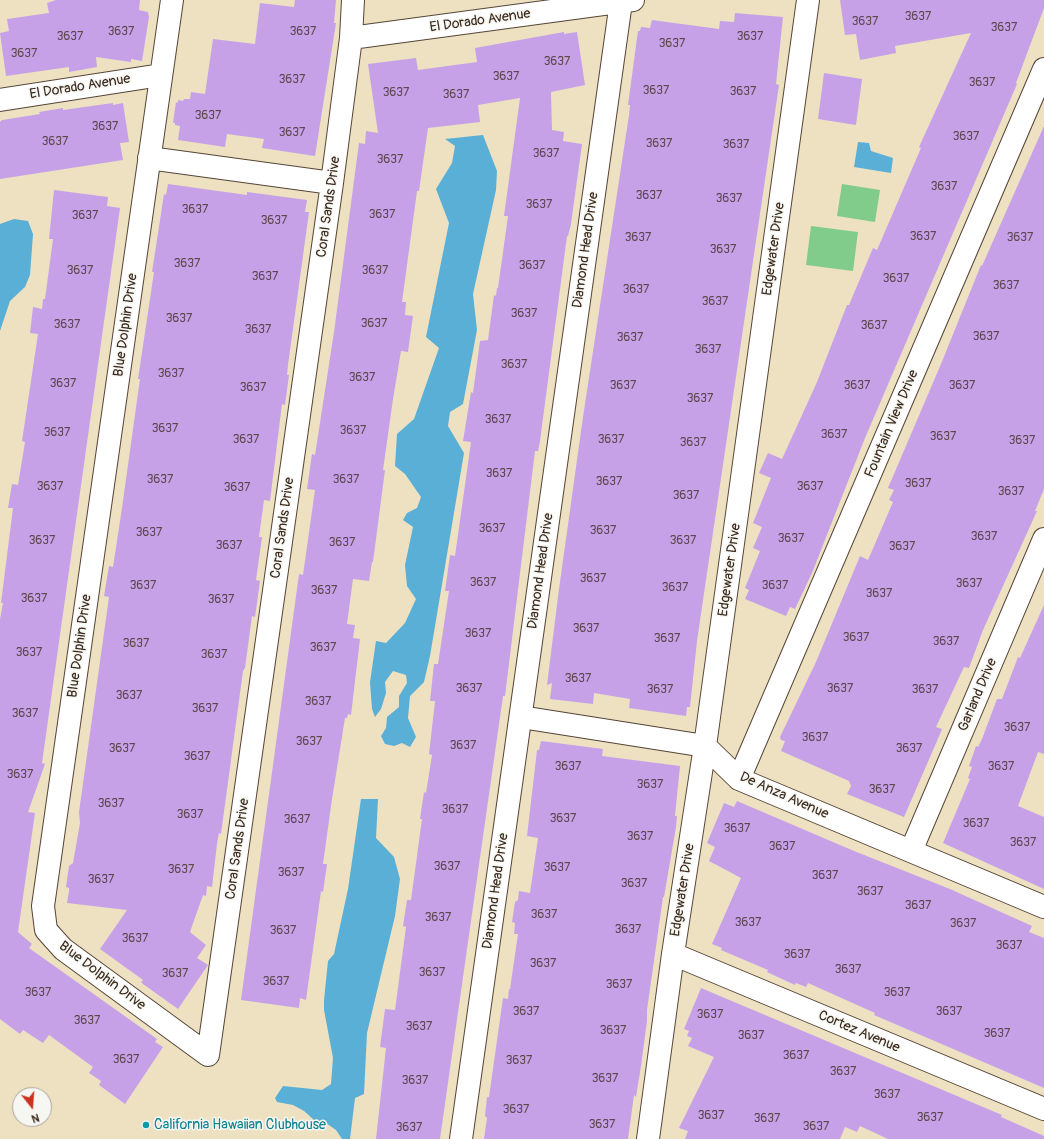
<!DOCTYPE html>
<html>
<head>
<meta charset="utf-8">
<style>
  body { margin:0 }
  #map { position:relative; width:1044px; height:1139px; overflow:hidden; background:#ede1c2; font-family:Pangolin,sans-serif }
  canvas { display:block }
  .north { position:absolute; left:12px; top:1087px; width:40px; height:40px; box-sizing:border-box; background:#f6f6f2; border:1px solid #aba49d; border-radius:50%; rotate:163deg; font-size:11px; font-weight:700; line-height:16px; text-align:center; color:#3b2a1e }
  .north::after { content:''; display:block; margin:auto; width:14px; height:18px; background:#c8321e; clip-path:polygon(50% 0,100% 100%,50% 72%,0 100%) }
</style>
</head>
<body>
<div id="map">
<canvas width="1044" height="1139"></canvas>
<div class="north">N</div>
</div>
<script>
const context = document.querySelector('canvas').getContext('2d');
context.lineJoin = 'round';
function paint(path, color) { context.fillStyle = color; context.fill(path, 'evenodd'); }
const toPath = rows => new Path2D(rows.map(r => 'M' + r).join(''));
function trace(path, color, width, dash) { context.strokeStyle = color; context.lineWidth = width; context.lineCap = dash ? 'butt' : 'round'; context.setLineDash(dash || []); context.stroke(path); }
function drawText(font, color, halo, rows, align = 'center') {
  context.font = font + ' Pangolin,sans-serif'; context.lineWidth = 3; context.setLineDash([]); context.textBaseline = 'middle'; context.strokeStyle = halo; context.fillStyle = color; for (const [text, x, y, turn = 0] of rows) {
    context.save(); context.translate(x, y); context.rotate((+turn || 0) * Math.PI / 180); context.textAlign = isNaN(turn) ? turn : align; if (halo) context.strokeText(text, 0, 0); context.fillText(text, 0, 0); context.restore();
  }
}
paint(toPath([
  [842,184,880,190,875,222,837,216],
  [811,226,858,232,853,271,806,265]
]), '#81cc8a');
paint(toPath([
  [483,135,497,171,496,190,473,294,477,330,463,404,450,412,448,426,464,453,430,656,424,682,410,696,408,718,416,737,410,747,402,743,394,746,385,744,381,736,386,728,387,717,399,707,399,696,407,683,406,675,393,671,385,682,386,693,381,709,375,717,372,709,370,682,376,641,386,643,405,623,416,599,407,586,405,565,413,527,403,520,407,513,417,508,421,497,405,474,395,466,397,434,414,419,439,348,426,337,449,223,436,189,452,163,455,146,445,139],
  [858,142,869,143,871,151,893,158,891,173,854,167],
  [14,219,28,221,33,234,30,275,25,287,10,301,0,331,0,224],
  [361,799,378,799,376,838,394,857,400,879,395,916,367,1033,364,1094,355,1098,350,1139,342,1139,336,1130,326,1123,314,1120,304,1111,293,1105,277,1102,275,1098,283,1086,322,1090,331,1084,333,1058,324,1010,324,1000,328,961,334,954,348,889]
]), '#5aafd6');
paint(toPath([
  [56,0,140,0,139,10,148,12,149,17,142,61,131,59,131,62,96,57,97,67,69,72,69,67,6,76,0,33,9,31,7,19,49,13,47,3],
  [295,0,336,0,334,23,336,23,315,156,262,148,264,139,227,134,225,147,178,140,180,126,175,125,175,123,173,123,176,102,178,103,178,100,183,101,184,99,190,99,191,92,205,94,213,39,255,44,260,3,294,7],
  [840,0,1044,0,1044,8,1016,83,1017,84,865,438,812,573,795,609,790,607,786,616,745,599,749,590,745,588,760,551,753,548,762,527,753,523,771,478,759,473,768,453,782,459,817,382,847,305,849,305,873,248,877,250,921,148,919,147,971,33,895,46,896,53,860,60,856,34,845,35],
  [735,13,783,17,776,84,779,85,697,641,690,707,687,707,686,716,629,708,630,699,594,693,593,704,550,699,552,683,547,685,559,589,583,417,629,115,630,105,628,105,638,31,640,31,641,27,650,28,652,20,719,29,720,21,734,22],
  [564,32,564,34,577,32,585,85,551,92,552,130,564,132,563,141,582,144,571,224,568,236,567,236,540,441,538,451,535,451,505,696,503,696,440,1139,376,1139,386,1048,380,1047,385,1009,395,1010,406,927,403,926,407,900,411,900,422,819,420,819,424,792,426,793,432,755,429,754,435,701,430,701,434,664,438,664,449,591,445,591,450,555,455,556,471,442,463,441,471,392,473,393,480,341,488,340,494,295,496,296,497,288,498,288,508,216,504,216,520,98,478,105,480,122,428,128,419,191,417,191,402,302,406,302,405,315,413,316,408,352,401,351,393,399,383,470,385,470,373,562,372,562,369,581,353,579,347,624,355,625,353,638,360,639,351,715,348,714,347,718,345,718,332,799,323,864,327,864,323,892,321,891,306,1000,300,998,299,1008,241,1000,299,574,303,575,315,490,307,489,312,454,315,455,334,332,359,143,365,144,366,131,378,133,368,64,416,58,418,70,477,62,475,48],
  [824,73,862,79,856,125,818,119],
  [113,103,113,105,123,103,129,142,120,143,123,160,0,179,0,122,2,120,40,114,39,112,63,108,63,110],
  [1044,126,1044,489,1035,511,1037,511,983,630,969,668,964,667,936,727,942,729,937,741,904,817,847,794,851,786,849,781,781,751,785,741,781,740,780,737,816,662,860,556,868,560,893,502,889,500,894,490,888,488,941,364,981,265,982,266],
  [168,184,247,195,247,192,307,200,305,212,309,212,288,365,287,375,289,375,285,405,282,404,270,501,264,500,259,537,262,537,256,580,260,581,255,617,252,616,245,668,243,671,221,834,219,833,217,844,212,887,207,886,206,896,203,895,190,932,206,945,197,958,208,965,178,1009,143,984,141,982,143,980,100,949,127,910,67,903,69,891,69,888,66,887,69,866,73,863,80,823,79,812,109,597,104,596,109,566,113,567,122,508,140,379,138,379,154,272,152,272,164,194,166,195],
  [54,190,108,197,107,206,120,208,42,763,45,764,28,812,35,813,18,932,32,944,29,948,157,1039,155,1042,163,1047,125,1104,99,1085,101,1081,89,1073,93,1067,49,1035,43,1043,23,1030,20,1034,0,1019,0,619,3,603,1,603,13,508,8,508,12,484,18,485,25,442,22,441,38,334,30,333,33,307,42,309,43,299,45,299,53,239,49,239],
  [1044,605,1044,754,1038,752,1018,806,1044,817,1044,889,943,843,970,779,968,778,972,767,969,766,976,746,978,747,982,739,997,699,1002,699,1018,657,1020,658],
  [541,741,603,749,602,756,680,766,675,816,677,816,676,827,664,897,663,897,647,1010,647,1021,641,1066,636,1097,634,1095,628,1139,484,1139,487,1118,485,1116,487,1097,489,1097,503,998,508,999,509,989,510,989,518,934,514,934,515,923,512,922,515,902,518,900,519,891,530,893,538,838,527,836,537,750,539,750],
  [737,801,854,851,950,889,1032,926,1029,932,1044,938,1044,1088,874,1015,875,1013,808,983,806,987,796,983,795,985,767,972,768,970,721,950,722,948,712,944,741,878,709,861,715,847,707,843,724,803,734,807],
  [701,988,1002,1115,1001,1117,1044,1136,1044,1139,888,1139,860,1126,857,1132,845,1127,840,1139,685,1139,688,1131,679,1128,714,1057,688,1046,692,1038,687,1036,689,1031,684,1029]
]), '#c6a1e8');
const minor = toPath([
  [172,0,43,906,46,930,63,949,208,1055,332,183,351,38,353,0],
  [351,38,633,0],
  [0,100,161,75],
  [149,158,332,183],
  [521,717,705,746,739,779,1044,907],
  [739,779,1044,69],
  [911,851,1044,539],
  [673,954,1044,1109],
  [461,1139,621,2],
  [648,1139,673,954,705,746,808,0]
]);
trace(minor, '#564537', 24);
trace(minor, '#fff', 22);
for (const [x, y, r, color] of [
  [146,1125,4,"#0f9aa8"]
]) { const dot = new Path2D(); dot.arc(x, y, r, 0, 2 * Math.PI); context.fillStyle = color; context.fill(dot); trace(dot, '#f6f6f2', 1.5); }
drawText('12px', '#5e4850', null, [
  ["3637",918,17],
  ["3637",865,22],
  ["3637",1004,28],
  ["3637",121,32],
  ["3637",303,32],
  ["3637",70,37],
  ["3637",750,37],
  ["3637",672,44],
  ["3637",24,54],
  ["3637",557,62],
  ["3637",506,77],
  ["3637",292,80],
  ["3637",982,83],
  ["3637",656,91],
  ["3637",743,92],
  ["3637",396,93],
  ["3637",456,95],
  ["3637",208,116],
  ["3637",105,127],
  ["3637",292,133],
  ["3637",966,137],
  ["3637",55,142],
  ["3637",659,144],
  ["3637",736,145],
  ["3637",546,154],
  ["3637",390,160],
  ["3637",944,187],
  ["3637",649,196],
  ["3637",729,199],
  ["3637",539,205],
  ["3637",195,210],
  ["3637",382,215],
  ["3637",85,216],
  ["3637",274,221],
  ["3637",923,237],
  ["3637",638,238],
  ["3637",1020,238],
  ["3637",723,250],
  ["3637",187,264],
  ["3637",532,266],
  ["3637",80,271],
  ["3637",375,271],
  ["3637",265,277],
  ["3637",896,279],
  ["3637",1006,286],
  ["3637",636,290],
  ["3637",715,302],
  ["3637",524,314],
  ["3637",179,319],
  ["3637",374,324],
  ["3637",67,325],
  ["3637",874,326],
  ["3637",258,330],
  ["3637",986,337],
  ["3637",630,338],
  ["3637",708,350],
  ["3637",514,365],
  ["3637",171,374],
  ["3637",362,378],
  ["3637",63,384],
  ["3637",623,386],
  ["3637",857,386],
  ["3637",962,386],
  ["3637",253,388],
  ["3637",700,399],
  ["3637",498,420],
  ["3637",165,429],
  ["3637",353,431],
  ["3637",57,433],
  ["3637",834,435],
  ["3637",943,437],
  ["3637",246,440],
  ["3637",611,440],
  ["3637",1022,441],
  ["3637",693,443],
  ["3637",499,474],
  ["3637",160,480],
  ["3637",346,480],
  ["3637",609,482],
  ["3637",918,484],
  ["3637",50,487],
  ["3637",810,487],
  ["3637",237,488],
  ["3637",1011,492],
  ["3637",686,496],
  ["3637",492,529],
  ["3637",603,531],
  ["3637",149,533],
  ["3637",984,537],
  ["3637",791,539],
  ["3637",42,541],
  ["3637",683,541],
  ["3637",342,543],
  ["3637",229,546],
  ["3637",902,547],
  ["3637",593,579],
  ["3637",483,583],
  ["3637",969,584],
  ["3637",143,586],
  ["3637",775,586],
  ["3637",675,588],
  ["3637",324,591],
  ["3637",879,594],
  ["3637",34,599],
  ["3637",221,600],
  ["3637",586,629],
  ["3637",478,634],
  ["3637",856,638],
  ["3637",667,639],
  ["3637",946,642],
  ["3637",136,644],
  ["3637",323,648],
  ["3637",29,653],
  ["3637",214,655],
  ["3637",578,679],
  ["3637",469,689],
  ["3637",840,689],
  ["3637",660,690],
  ["3637",925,690],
  ["3637",129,696],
  ["3637",318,702],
  ["3637",205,709],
  ["3637",25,714],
  ["3637",1017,728],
  ["3637",815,738],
  ["3637",309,742],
  ["3637",463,746],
  ["3637",122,749],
  ["3637",909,749],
  ["3637",197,757],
  ["3637",568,767],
  ["3637",1001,767],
  ["3637",20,775],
  ["3637",650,785],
  ["3637",882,790],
  ["3637",111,804],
  ["3637",455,810],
  ["3637",190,815],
  ["3637",563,819],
  ["3637",297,820],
  ["3637",976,824],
  ["3637",737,829],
  ["3637",640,837],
  ["3637",1023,843],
  ["3637",782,847],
  ["3637",447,867],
  ["3637",557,868],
  ["3637",181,870],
  ["3637",291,873],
  ["3637",825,876],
  ["3637",101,880],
  ["3637",634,884],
  ["3637",870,892],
  ["3637",918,906],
  ["3637",544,915],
  ["3637",438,918],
  ["3637",748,923],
  ["3637",963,924],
  ["3637",628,930],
  ["3637",283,931],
  ["3637",135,939],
  ["3637",1009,946],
  ["3637",797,955],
  ["3637",543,964],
  ["3637",848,970],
  ["3637",432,973],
  ["3637",175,974],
  ["3637",276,982],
  ["3637",619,985],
  ["3637",38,993],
  ["3637",897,993],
  ["3637",526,1012],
  ["3637",949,1012],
  ["3637",710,1015],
  ["3637",87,1021],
  ["3637",419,1027],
  ["3637",613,1031],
  ["3637",997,1034],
  ["3637",751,1036],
  ["3637",796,1056],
  ["3637",126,1060],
  ["3637",519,1061],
  ["3637",843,1072],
  ["3637",605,1079],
  ["3637",415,1081],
  ["3637",887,1095],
  ["3637",516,1110],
  ["3637",711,1116],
  ["3637",930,1118],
  ["3637",767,1119],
  ["3637",602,1125],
  ["3637",816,1127],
  ["3637",409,1128]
]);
drawText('14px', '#3b2a1e', '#f6f6f2', [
  ["El Dorado Avenue",480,21,-8],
  ["El Dorado Avenue",80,87,-9],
  ["Coral Sands Drive",329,207,-82],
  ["Edgewater Drive",774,249,-82],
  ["Diamond Head Drive",586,250,-82],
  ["Blue Dolphin Drive",126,325,-82],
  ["Fountain View Drive",892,424,-67],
  ["Coral Sands Drive",283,528,-82],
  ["Edgewater Drive",730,570,-82],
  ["Diamond Head Drive",541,571,-82],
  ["Blue Dolphin Drive",80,646,-82],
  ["Garland Drive",978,695,-67],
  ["De Anza Avenue",784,796,24],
  ["Coral Sands Drive",238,849,-82],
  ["Edgewater Drive",683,890,-81],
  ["Diamond Head Drive",496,891,-82],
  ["Blue Dolphin Drive",102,976,37],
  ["Cortez Avenue",859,1032,23]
]);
drawText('14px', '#0d838f', '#f6f6f2', [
  ["California Hawaiian Clubhouse",154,1125]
], 'left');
</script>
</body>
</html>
